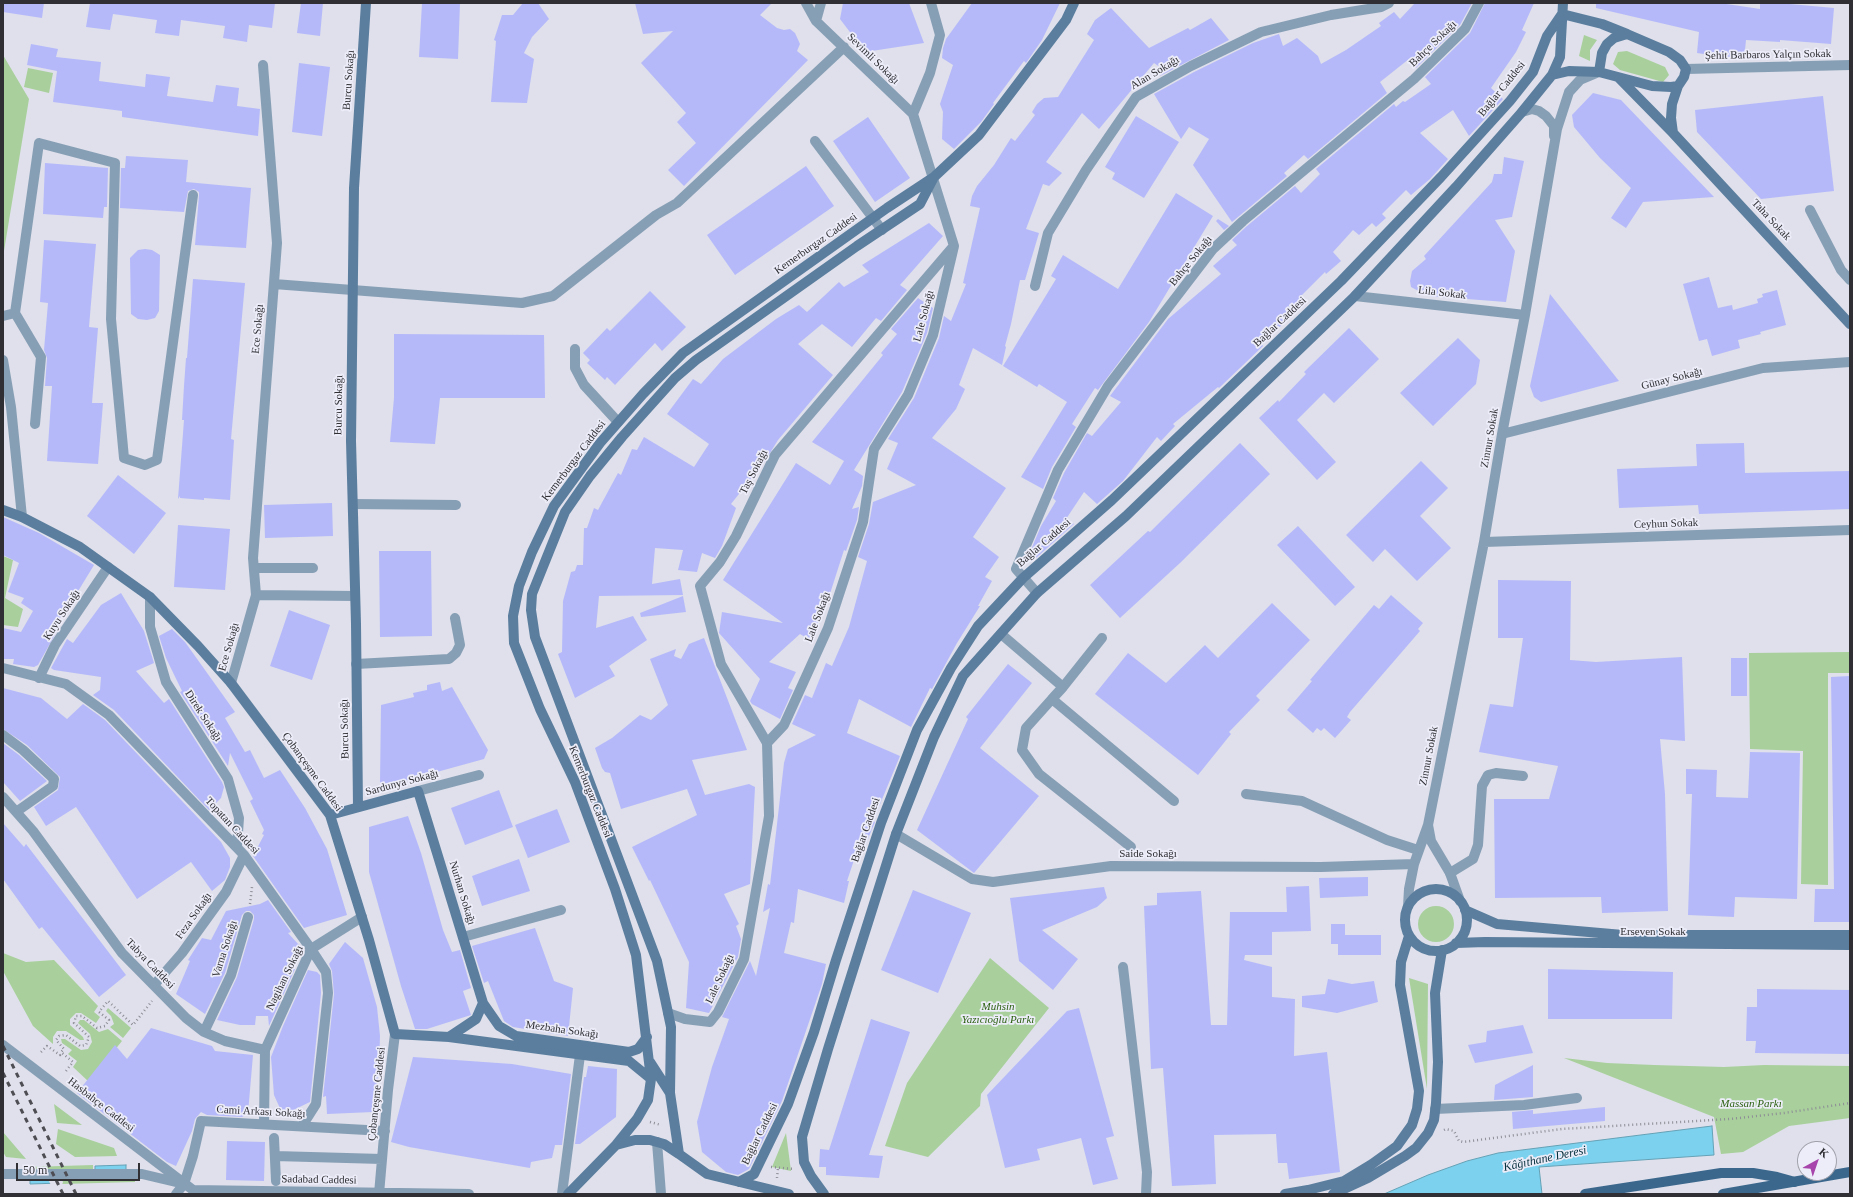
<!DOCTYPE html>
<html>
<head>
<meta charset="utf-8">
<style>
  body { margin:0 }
  #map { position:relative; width:1853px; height:1197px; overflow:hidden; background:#dfe0eb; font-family:Georgia,serif }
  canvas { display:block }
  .frame { position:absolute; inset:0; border:4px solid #2f2f34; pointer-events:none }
  .north { position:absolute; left:1797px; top:1141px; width:40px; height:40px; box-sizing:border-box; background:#ecedf9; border:1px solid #a0a1aa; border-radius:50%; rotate:40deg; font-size:11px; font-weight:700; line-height:16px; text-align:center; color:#2f2f34 }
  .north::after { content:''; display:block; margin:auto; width:14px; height:18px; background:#a745ac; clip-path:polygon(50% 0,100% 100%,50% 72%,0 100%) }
  .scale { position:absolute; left:16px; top:1163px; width:124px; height:18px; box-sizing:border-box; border:2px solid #2f2f34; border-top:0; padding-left:5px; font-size:12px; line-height:14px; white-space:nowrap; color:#2f2f34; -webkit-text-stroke:3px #ecedf9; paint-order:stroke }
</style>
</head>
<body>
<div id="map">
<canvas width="1853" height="1197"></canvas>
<div class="frame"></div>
<div class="north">K</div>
<div class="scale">50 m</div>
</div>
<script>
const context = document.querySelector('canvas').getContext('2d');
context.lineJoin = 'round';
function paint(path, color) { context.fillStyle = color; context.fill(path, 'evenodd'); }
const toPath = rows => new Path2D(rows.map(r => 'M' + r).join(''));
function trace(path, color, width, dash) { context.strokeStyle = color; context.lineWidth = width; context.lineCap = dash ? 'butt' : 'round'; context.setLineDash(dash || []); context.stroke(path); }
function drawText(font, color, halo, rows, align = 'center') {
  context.font = font + ' Georgia,serif'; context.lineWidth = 3.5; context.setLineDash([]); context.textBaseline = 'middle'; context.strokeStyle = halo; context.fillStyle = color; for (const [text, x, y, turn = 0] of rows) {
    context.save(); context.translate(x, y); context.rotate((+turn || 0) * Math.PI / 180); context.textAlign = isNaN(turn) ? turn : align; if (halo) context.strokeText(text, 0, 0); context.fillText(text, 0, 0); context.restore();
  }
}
paint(toPath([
  [1584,35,1597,40,1590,50,1590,61,1579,56],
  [1627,51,1665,67,1669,75,1663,82,1620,70,1613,64,1618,52],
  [3,55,29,99,3,257],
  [28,68,53,73,49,93,24,87],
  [3,556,13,560,5,598,23,609,18,627,3,625],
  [1850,652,1850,673,1828,673,1828,885,1801,884,1803,751,1750,749,1749,653],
  '1418 924a18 18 0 1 1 36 0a18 18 0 1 1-36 0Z',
  [3,953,26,962,54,960,98,1006,94,1012,100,1017,96,1023,81,1013,76,1013,70,1019,70,1025,83,1037,84,1040,80,1040,66,1031,57,1031,53,1037,53,1044,33,1026,3,971],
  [990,958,1049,1008,981,1094,980,1106,928,1157,885,1146,907,1083],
  [1409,978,1428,984,1427,1089],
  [108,1008,131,1028,123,1038,110,1027,114,1024,111,1016,106,1011],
  [80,1020,84,1020,99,1032,108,1029,122,1041,89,1082,73,1067,77,1061,68,1054,72,1050,62,1043,61,1039,65,1039,81,1050,88,1049,92,1042,90,1034,78,1023],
  [1564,1058,1607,1063,1654,1065,1724,1067,1764,1065,1850,1066,1850,1118,1789,1126,1743,1152,1721,1154,1714,1117],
  [54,1104,82,1125,57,1123],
  [58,1129,114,1148,117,1156,75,1157,56,1144],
  [3,1132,26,1159,6,1157,3,1152],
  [786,1133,791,1171,772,1167],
  [93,1165,93,1171,29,1172,29,1167],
  [135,1177,135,1182,62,1184,62,1178]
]), '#a9d09c');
const water = toPath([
  [1712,1126,1714,1155,1539,1167,1542,1194,1384,1194,1428,1175,1467,1161,1498,1153,1712,1126],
  [126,1165,126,1170,95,1171,95,1166,126,1165],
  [60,1178,61,1183,30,1184,30,1179,60,1178]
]);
paint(water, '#7cd2ee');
trace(water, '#65a1b6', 1);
paint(toPath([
  [46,1176,62,1177,63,1183,61,1185,51,1185]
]), '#dfe0eb');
paint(toPath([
  [3,3,44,3,42,18,3,12],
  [90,3,275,3,272,28,249,25,247,42,223,38,225,26,181,20,179,36,155,33,157,20,113,14,110,30,86,27],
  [301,3,323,3,320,36,297,33],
  [422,3,460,3,458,59,419,57],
  [523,3,538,3,549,19,532,37,524,53,534,59,527,103,491,102,496,41,494,40,502,15,513,15],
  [635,3,772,3,760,15,777,28,784,30,790,29,795,33,800,44,797,51,808,60,684,186,668,170,696,143,677,122,686,113,641,63,673,31,643,34],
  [843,3,909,3,924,43,865,52,840,19],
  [972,3,1060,3,1042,40,1026,63,1024,61,993,103,994,104,981,122,954,149,942,139,943,112,940,104,953,65,942,58,943,48,946,39],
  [1415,3,1472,3,1460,25,1416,68,1409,59,1380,82,1387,93,1308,159,1304,155,1284,173,1287,176,1232,222,1193,165,1209,139,1189,127,1181,139,1154,94,1194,72,1253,43,1279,34,1283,46,1297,38,1318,56,1321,64,1346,50,1381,26,1379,23,1394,12,1400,19],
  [1485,3,1534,3,1522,30,1526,32,1516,52,1491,88,1503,99,1469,136,1453,110,1420,133,1448,159,1430,179,1411,195,1406,190,1382,214,1386,218,1376,227,1372,223,1359,235,1353,230,1333,252,1341,261,1326,274,1325,272,1300,297,1306,304,1261,343,1263,346,1219,388,1218,387,1173,424,1175,426,1161,441,1157,437,1123,481,1097,504,1084,492,1066,519,1074,524,1036,558,1030,552,1041,526,1056,501,1053,498,1064,473,1087,433,1092,436,1121,402,1110,396,1168,319,1221,274,1213,266,1237,245,1232,240,1247,226,1295,186,1301,193,1320,174,1316,169,1394,104,1396,107,1403,101,1405,102,1431,84,1425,77,1470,33],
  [1596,3,1720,3,1760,9,1760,3,1779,3,1834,8,1831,44,1780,40,1780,42,1746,40,1744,60,1697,53,1699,32,1596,8],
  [1111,8,1149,48,1188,28,1190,30,1211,18,1229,40,1160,76,1164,70,1154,63,1099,129,1082,113,1046,162,1062,173,1049,186,1043,184,1026,229,1039,233,1025,280,1020,280,1011,324,1005,346,1006,347,1002,365,973,348,959,385,965,389,956,409,932,438,1006,488,973,537,999,557,985,577,992,581,978,606,980,606,957,643,932,689,930,688,911,727,859,699,847,733,900,756,873,821,875,822,862,853,857,851,847,881,849,881,844,903,798,889,794,923,791,922,784,953,826,964,822,984,782,1101,749,1169,738,1175,726,1172,702,1152,697,1122,712,1067,729,1019,722,1017,750,961,756,976,770,908,763,912,768,884,770,885,784,763,788,749,816,735,792,724,805,695,812,698,826,663,832,666,849,627,867,561,858,557,869,524,873,502,916,485,887,469,898,443,888,439,914,398,939,338,944,316,951,321,966,284,963,283,980,208,970,206,972,196,977,186,994,165,1011,138,1015,141,1035,115,1032,112,1037,104,1044,98,1058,97,1094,40,1087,34,1095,20],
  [31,44,58,49,56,57,101,62,99,81,145,87,146,74,170,77,167,96,213,102,216,85,239,88,237,106,260,109,258,136,122,117,122,111,53,102,57,71,27,65],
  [299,63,330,67,322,136,292,132],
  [1593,93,1621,100,1714,197,1643,202,1626,228,1611,218,1631,188,1600,158,1574,127,1572,115],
  [1823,96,1834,191,1761,199,1697,132,1695,110],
  [1136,116,1179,142,1144,198,1112,179,1115,173,1105,167],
  [868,117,910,178,875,202,833,141],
  [126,156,188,160,186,182,251,188,246,248,195,245,199,195,199,192,194,189,188,191,184,212,120,208,121,168,125,168],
  [1504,157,1524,161,1512,217,1495,220,1515,251,1506,302,1428,296,1411,287,1410,281,1412,271,1426,259,1424,256,1492,182,1494,174,1502,174],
  [45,163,108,168,107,207,104,207,103,218,43,214],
  [806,166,834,206,735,275,707,235],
  [1176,193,1213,216,1149,322,1098,390,1095,388,1072,424,1076,427,1052,467,1043,489,1021,477,1067,402,1039,384,1037,387,1003,366,1056,279,1051,276,1063,255,1118,289],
  [1218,219,1229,226,1224,230,1216,221],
  [929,223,943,236,900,285,907,290,881,321,876,318,852,347,822,324,798,344,833,375,778,440,765,461,731,504,736,508,722,546,715,558,702,553,697,572,678,570,683,550,655,548,652,584,680,579,683,595,599,596,596,628,633,616,647,640,609,666,615,676,575,698,558,654,562,652,563,601,571,572,575,571,577,565,583,565,584,528,587,528,594,508,598,510,618,473,621,475,632,449,637,450,644,437,694,467,709,444,667,414,693,379,701,384,723,359,776,319,799,305,807,312,839,282,844,287,869,272,862,265],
  [44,240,96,244,89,327,98,328,92,403,103,403,98,464,47,461,52,386,45,386,47,358,44,350,48,303,40,302],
  [145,249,152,250,160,255,159,311,155,318,147,320,138,319,131,314,130,258,138,250],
  [1709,277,1718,308,1732,305,1733,310,1758,303,1757,299,1763,297,1762,294,1777,290,1786,325,1760,332,1761,334,1738,340,1740,348,1712,356,1707,339,1699,341,1683,284],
  [193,279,245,283,231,439,234,440,230,500,204,498,204,500,180,498,180,496,178,499,184,420,182,420,184,386,186,358,187,358],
  [650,291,686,327,662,351,655,343,615,385,607,377,605,380,587,363,590,360,583,353,607,328,610,331],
  [1550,294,1619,381,1541,402,1534,397,1530,386],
  [918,298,933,308,927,333,902,392,854,470,863,476,862,486,852,509,859,507,857,520,846,551,844,550,827,603,810,640,800,634,769,662,796,672,788,688,793,690,780,719,752,704,750,701,760,679,719,633,722,612,783,623,723,580,796,463,830,485,844,461,812,442,883,355,881,353,897,334,891,329],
  [1349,328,1379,359,1334,403,1324,393,1297,420,1336,462,1317,480,1259,418,1278,400,1279,402,1306,374,1304,372],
  [394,334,544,335,545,398,440,398,435,444,390,442,394,398],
  [1458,338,1480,360,1476,384,1433,426,1400,393],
  [1240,443,1270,474,1180,563,1120,618,1090,585,1148,531,1150,532],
  [1744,443,1745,473,1850,471,1850,509,1699,514,1698,505,1619,508,1617,469,1697,466,1696,444],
  [1421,461,1448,488,1420,516,1451,548,1417,581,1385,549,1373,562,1346,535],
  [118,475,166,513,134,554,87,516],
  [332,503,333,536,265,538,264,505],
  [3,517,39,533,94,565,77,593,53,628,55,630,53,633,57,631,38,665,34,667,13,664,14,659,3,659,3,628,21,632,33,611,21,603,24,598,8,592,19,563,3,555],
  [178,525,230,529,225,590,174,587],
  [1298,526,1355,587,1335,606,1277,545],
  [379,551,431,551,432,636,380,637],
  [1498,580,1571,581,1570,660,1596,662,1682,657,1685,741,1660,739,1665,794,1668,911,1602,913,1601,897,1495,898,1494,799,1549,799,1558,766,1479,752,1490,704,1513,707,1523,638,1498,638],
  [121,593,144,631,154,663,136,671,164,703,169,699,222,782,224,787,221,798,209,810,114,710,93,695,100,690,101,677,54,670,51,668,67,639,73,643,101,605],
  [1391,595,1423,623,1418,629,1420,631,1350,712,1347,717,1351,720,1335,738,1324,728,1321,731,1317,728,1313,733,1287,710,1312,681,1310,680,1374,605,1379,609],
  [683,596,686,612,641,617,640,613],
  [1272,603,1310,640,1256,696,1260,700,1229,732,1231,734,1198,775,1095,694,1128,653,1166,683,1205,645,1218,658],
  [289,610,330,625,312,680,270,666],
  [172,629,185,642,235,712,225,718,245,752,250,750,264,778,280,770,305,808,327,849,347,915,304,928,253,856,264,835,262,834,264,830,250,801,253,799,230,753,228,766,180,692,182,691,166,658,159,636],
  [704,638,747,750,692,760,705,795,749,784,755,787,750,884,724,894,739,924,736,926,741,939,738,957,709,1013,686,1008,689,962,650,880,649,881,632,847,697,815,687,789,621,809,610,773,605,772,602,768,595,748,612,738,640,715,651,720,668,705,650,659,676,649,674,656,681,659,689,644],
  [1731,658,1747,658,1747,696,1731,696],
  [1008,664,1032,683,980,748,1039,796,974,873,917,830,968,719,966,717],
  [1850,676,1850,922,1814,922,1815,889,1834,889,1831,677],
  [440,682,442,691,452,687,488,750,484,759,386,786,380,783,381,705,414,697,413,693,427,690,427,685],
  [3,688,41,698,67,719,83,704,105,720,221,842,230,858,230,867,225,880,212,891,191,862,137,899,76,807,46,826,34,807,58,790,60,777,27,745,3,729],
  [3,743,19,755,47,781,20,801,3,782],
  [1750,752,1800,753,1797,899,1735,897,1734,917,1688,915,1692,794,1686,794,1686,769,1717,770,1716,797,1748,798],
  [499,790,513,827,465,845,451,808],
  [557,809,570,842,528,858,515,825],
  [408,816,421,853,443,930,452,952,460,950,471,988,463,991,471,1015,427,1029,415,1029,401,986,369,872,369,827],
  [3,823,24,847,26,844,126,975,99,997,42,927,39,929,3,879],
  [519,859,530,891,482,906,472,876],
  [1368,877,1368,896,1320,898,1319,878],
  [1309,886,1311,931,1272,932,1272,955,1245,955,1244,960,1272,967,1272,997,1295,999,1294,1056,1327,1052,1340,1172,1289,1179,1287,1163,1278,1163,1276,1134,1214,1135,1216,1184,1172,1186,1163,1068,1151,1069,1144,906,1157,905,1157,893,1201,891,1211,1025,1227,1025,1230,912,1287,912,1286,887],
  [1104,887,1107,898,1097,907,1042,930,1078,959,1053,990,1019,961,1010,898],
  [913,890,971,913,938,993,881,970],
  [268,900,291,932,288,933,300,946,293,969,295,969,269,1026,268,1016,256,1016,255,1025,240,1025,217,1020,237,977,254,919,254,915,250,911,246,911,242,915,225,973,205,1014,176,994,190,961,188,960,202,938,211,940,226,911,260,904],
  [1331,924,1345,924,1345,935,1381,935,1381,955,1338,955,1338,944,1331,944],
  [535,928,554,981,573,988,568,1036,513,1027,504,1021,488,981,484,983,472,946],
  [345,942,363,958,377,1007,380,1036,379,1067,373,1112,327,1114,326,1096,323,1097,334,994,332,971,329,964],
  [1548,969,1673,972,1672,1019,1548,1019],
  [308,970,317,972,320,975,321,993,310,1102,283,1115,274,1095,271,1057,283,1026],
  [1328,979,1352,984,1374,981,1378,1002,1337,1013,1302,1007,1302,996,1325,994],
  [1757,989,1850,990,1850,1054,1755,1053,1756,1041,1746,1041,1747,1007,1757,1007],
  [1079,1008,1114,1136,1106,1138,1118,1179,1093,1185,1081,1138,1037,1149,1040,1160,1005,1168,987,1095,1067,1011],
  [871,1019,910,1032,869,1155,883,1156,879,1178,826,1175,826,1167,819,1167,820,1149,829,1150],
  [1523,1025,1533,1053,1475,1063,1468,1045,1486,1042,1487,1031],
  [151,1028,212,1046,215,1051,253,1055,248,1113,242,1117,207,1115,201,1112,195,1119,192,1131,176,1166,167,1162,77,1093,115,1045,127,1059],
  [413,1057,512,1064,571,1074,562,1145,555,1145,552,1158,531,1162,530,1168,409,1147,391,1142],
  [1533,1065,1533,1097,1494,1100,1495,1085],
  [588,1066,617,1069,616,1117,580,1144,575,1144,584,1077,586,1077],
  [1605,1107,1605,1121,1513,1129,1512,1112,1533,1110,1533,1114],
  [227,1141,265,1142,264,1181,226,1180]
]), '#b5b9fa');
trace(toPath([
  [250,904,252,887],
  [41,1052,47,1046,60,1055,61,1052],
  [66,1071,73,1062,61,1052,64,1049,56,1040,59,1036,66,1035,80,1046,86,1045,89,1037,74,1023,76,1016,82,1016,97,1028,105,1026,109,1020,99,1012,108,1001,133,1025,152,1001],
  [650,1122,661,1125],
  [1444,1130,1446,1129,1454,1131,1459,1141,1463,1142,1562,1129,1730,1119,1784,1113,1850,1103],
  [771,1167,794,1169],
  [777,1178,778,1168]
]), '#8d8d96', 2.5, [1, 3]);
trace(toPath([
  [815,141,882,230],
  [1810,210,1841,270,1850,280],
  [575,349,575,368,584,385,618,422],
  [353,504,456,505],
  [254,568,313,568],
  [1001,634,1063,687,1102,638],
  [356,664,449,659,456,653,460,645,455,618],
  [1063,687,1052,699,1174,801],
  [1052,699,1026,728,1022,750,1039,774,1131,847],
  [1246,794,1302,801,1387,840,1418,850],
  [1450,873,1473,859,1478,845,1482,786,1488,775,1496,773,1523,776],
  [463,937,561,910],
  [1123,967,1147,1172,1146,1194],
  [1435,1109,1524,1105,1577,1098]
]), '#879fb5', 10);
trace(toPath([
  [806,3,816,21,821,3],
  [816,21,913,114,930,73,940,35,931,3],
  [1686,69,1850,65],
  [1522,112,1532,109,1539,111,1546,116,1554,126,1554,136],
  [274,284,522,303,553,296,656,215,677,203,844,47],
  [1035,286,1048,233,1086,170,1136,97,1191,66,1261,32,1331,15,1381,7,1389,3],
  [1355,296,1525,315],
  [15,313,39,143,115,163,111,319,124,458,145,465,157,460,193,195],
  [3,316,15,313,41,357,35,424],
  [3,360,11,407,22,517],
  [1502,434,1763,368,1850,362],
  [1484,542,1850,530],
  [1037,593,1016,569,1058,470,1108,386,1213,249,1243,221,1414,79,1465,29,1479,3],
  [256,595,253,558,277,243,263,65],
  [150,597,150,627,166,682,228,779,239,818,237,847],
  [3,668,66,684,109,715,244,855,311,949,326,972,328,993,316,1104,302,1126],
  [39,678,55,645,108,567],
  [231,683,256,595,355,596],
  [3,735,23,750,54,779,53,786,16,812],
  [767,743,721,664,700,586,720,562,736,536,775,455,952,248],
  [418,791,479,775],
  [3,797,33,831,122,953,186,1018,204,1032,225,1041,265,1050,264,1123],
  [1428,825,1431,841,1450,873,1460,901],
  [896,834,972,879,993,882,1111,866,1321,867,1414,864],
  [1408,906,1409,889,1414,864,1428,825,1484,542,1502,434,1525,315,1557,129,1569,92,1580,80,1599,72],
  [154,985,182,953,226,892,244,855],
  [668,1013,685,1019,710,1022,718,1012,744,959,769,816,767,743,784,725,828,628,863,522,874,449,908,395,933,335,954,246,913,114],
  [204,1032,231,975,248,917],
  [3,1045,193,1190,469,1194],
  [265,1050,311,949,362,917],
  [274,1138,276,1181],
  [657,1142,661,1194],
  [275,1156,382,1159],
  [3,1174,142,1174,180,1183],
  [176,1194,184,1184,193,1156,201,1121,385,1131],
  [379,1194,388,1090,395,1034],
  [562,1194,580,1055]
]), '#879fb5', 10);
trace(toPath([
  [1562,14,1602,24,1627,34],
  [1627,34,1669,52,1680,60,1686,69,1684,77,1678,86,1671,87,1652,86,1599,72,1602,53,1607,44,1614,38,1627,34],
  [1552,75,1569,71,1599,72],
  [1619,78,1673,133,1671,118,1672,104,1678,86],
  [1673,133,1850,324],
  [3,510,22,517,80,547,150,597,198,646,231,683,330,815,369,940,395,1034,449,1037,629,1061,651,1079],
  [358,807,356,624,351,441,354,188,366,3],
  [330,815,418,791,483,1003,499,1026,516,1036,629,1052,638,1049,647,1037],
  '1405 920a31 31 0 1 1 62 0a31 31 0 1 1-62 0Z',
  [1465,910,1497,924,1623,935,1850,935],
  [1456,943,1485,942,1850,945],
  [449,1037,476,1019,483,1003],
  [650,1062,670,1093,679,1154],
  [670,1093,671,1027,657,961,535,637,531,610,532,594,565,512,590,476,622,437,675,378,696,360,857,246,920,204,933,179],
  [616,1145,635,1140,650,1140,664,1144,679,1154,707,1174,789,1194],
  [739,1182,754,1174,788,1104,814,1032,836,960,881,823,917,730,951,668,978,626,1023,578,1112,500,1341,281,1441,177,1510,101,1533,72,1547,36,1562,14],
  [568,1194,616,1145,637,1119,648,1100,651,1079,636,955,615,889,575,782,540,709,514,643,513,616,519,586,532,552,554,506,600,443,643,394,683,353,887,208,934,177,979,135,1066,20,1074,3],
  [824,1194,811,1176,804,1162,802,1137,828,1049,896,834,934,737,963,676,1037,593,1126,516,1355,296,1456,187,1522,112,1552,75,1560,57,1563,3],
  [1285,1194,1308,1190,1344,1181,1372,1164,1397,1146,1412,1125,1417,1109,1419,1091,1400,985,1401,962,1409,936],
  [1333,1194,1368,1178,1405,1156,1416,1148,1428,1133,1434,1120,1436,1103,1438,1062,1435,993,1442,950]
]), '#5b7e9e', 10);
trace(toPath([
  [1585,1194,1721,1173,1753,1173,1777,1177,1795,1182],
  [1723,1194,1850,1172]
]), '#3b678d', 10);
trace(toPath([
  [3,1046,76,1194],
  [3,1073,63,1194]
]), '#4d4d53', 3, [5, 5]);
drawText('11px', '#2f2f34', '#ecedf9', [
  ["Bahçe Sokağı",1433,44,-44],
  ["Şehit Barbaros Yalçın Sokak",1768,55,-1],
  ["Sevimli Sokağı",873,59,44],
  ["Alan Sokağı",1155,73,-31],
  ["Burcu Sokağı",349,80,-86],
  ["Bağlar Caddesi",1502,89,-51],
  ["Taha Sokak",1771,220,47],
  ["Kemerburgaz Caddesi",816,244,-35],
  ["Bahçe Sokağı",1191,261,-51],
  ["Lila Sokak",1442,293,7],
  ["Lale Sokağı",924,316,-75],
  ["Bağlar Caddesi",1280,322,-43],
  ["Ece Sokağı",258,329,-85],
  ["Günay Sokağı",1672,379,-14],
  ["Burcu Sokağı",339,405,-89],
  ["Zinnur Sokak",1490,438,-80],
  ["Kemerburgaz Caddesi",574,461,-53],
  ["Taş Sokağı",754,472,-63],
  ["Ceyhun Sokak",1666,524,-2],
  ["Bağlar Caddesi",1044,543,-41],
  ["Kuyu Sokağı",62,615,-57],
  ["Lale Sokağı",818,617,-69],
  ["Ece Sokağı",229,647,-74],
  ["Direk Sokağı",203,716,57],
  ["Burcu Sokağı",345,729,-91],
  ["Zinnur Sokak",1429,756,-79],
  ["Çobançeşme Caddesi",312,772,54],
  ["Sardunya Sokağı",402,783,-15],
  ["Kemerburgaz Caddesi",590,792,68],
  ["Topatan Caddesi",232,826,47],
  ["Bağlar Caddesi",866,830,-71],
  ["Saide Sokağı",1148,854],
  ["Nurhan Sokağı",462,893,73],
  ["Feza Sokağı",194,916,-55],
  ["Erseven Sokak",1653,932],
  ["Varna Sokağı",225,949,-72],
  ["Tabya Caddesi",150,964,46],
  ["Nagihan Sokağı",285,978,-64],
  ["Lale Sokağı",720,979,-65],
  ["Mezbaha Sokağı",562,1030,8],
  ["Çobançeşme Caddesi",377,1094,-84],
  ["Hasbahçe Caddesi",101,1105,38],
  ["Cami Arkası Sokağı",261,1112,3],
  ["Bağlar Caddesi",760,1134,-64],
  ["Sadabad Caddesi",319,1180,1]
]);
drawText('italic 11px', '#2d6112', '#ecedf9', [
  ["Muhsin",998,1007],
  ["Yazıcıoğlu Parkı",998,1020],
  ["Massan Parkı",1751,1104]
]);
drawText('italic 12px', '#032e3a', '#ecedf9', [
  ["Kâğıthane Deresi",1545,1159,-12]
]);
</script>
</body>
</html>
